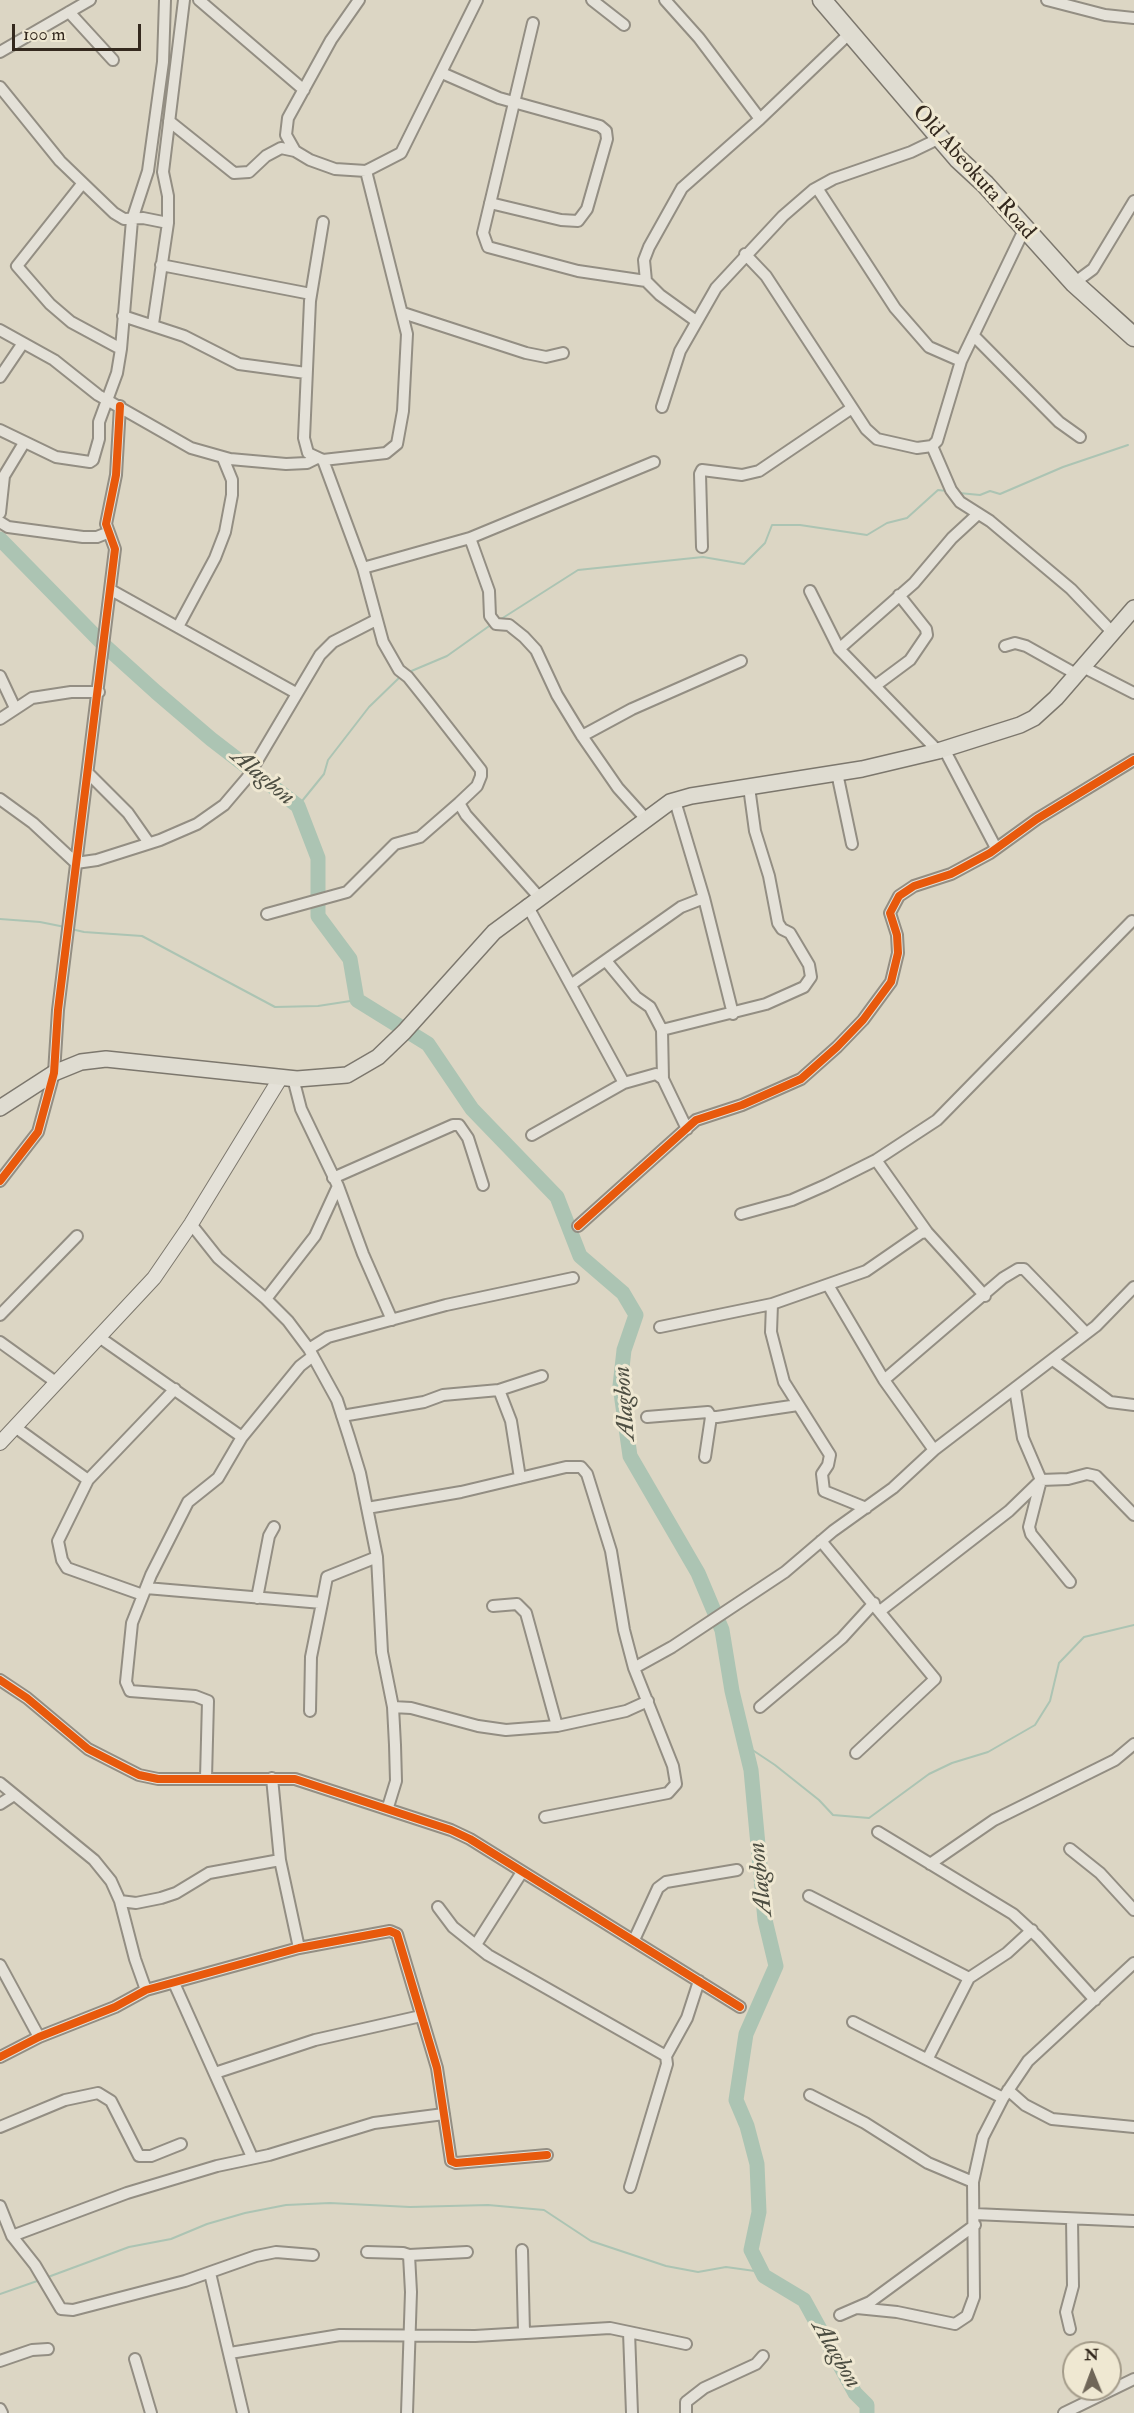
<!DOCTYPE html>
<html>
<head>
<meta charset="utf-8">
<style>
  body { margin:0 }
  #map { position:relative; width:1134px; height:2413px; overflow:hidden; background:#dcd6c4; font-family:"IM FELL Double Pica",serif }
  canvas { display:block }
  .north { position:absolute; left:1062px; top:2341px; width:60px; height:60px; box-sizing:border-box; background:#efe8d2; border:2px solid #a49c8a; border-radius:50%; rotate:359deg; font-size:16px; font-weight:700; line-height:24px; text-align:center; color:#34291e }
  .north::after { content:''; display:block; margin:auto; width:21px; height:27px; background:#6f6658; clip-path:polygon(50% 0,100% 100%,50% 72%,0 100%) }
  .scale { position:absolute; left:12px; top:24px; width:129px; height:27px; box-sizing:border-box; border:3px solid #34291e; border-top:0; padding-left:8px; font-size:18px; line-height:21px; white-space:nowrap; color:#34291e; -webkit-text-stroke:4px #efe8d2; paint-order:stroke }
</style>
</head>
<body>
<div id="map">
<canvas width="1134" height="2413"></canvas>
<div class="north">N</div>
<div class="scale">100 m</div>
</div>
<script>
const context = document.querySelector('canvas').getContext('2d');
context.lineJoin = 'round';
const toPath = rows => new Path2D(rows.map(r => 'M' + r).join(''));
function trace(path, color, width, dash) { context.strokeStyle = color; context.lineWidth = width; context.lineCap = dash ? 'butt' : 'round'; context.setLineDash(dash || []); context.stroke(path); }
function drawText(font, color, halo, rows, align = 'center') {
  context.font = font + ' "IM FELL Double Pica",serif'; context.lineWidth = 6; context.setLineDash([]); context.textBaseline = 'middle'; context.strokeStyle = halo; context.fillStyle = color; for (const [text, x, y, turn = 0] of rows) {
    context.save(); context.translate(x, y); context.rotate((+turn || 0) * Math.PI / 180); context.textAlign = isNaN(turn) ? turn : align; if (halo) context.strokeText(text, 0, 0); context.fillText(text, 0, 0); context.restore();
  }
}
trace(toPath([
  [959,493,980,495,990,491,1000,494,1063,467,1128,445],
  [498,621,578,570,703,557,744,564,765,543,772,525,800,525,867,535,887,523,907,518,938,490,947,491],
  [409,672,447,656,492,624],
  [298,806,324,774,328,760,369,707,401,676],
  [0,919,40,922,65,927],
  [71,929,84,932,142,936,275,1007,318,1006,357,1000],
  [745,1745,775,1765,819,1800,833,1815,869,1818,929,1774,952,1763,988,1752,1035,1725,1050,1701,1059,1663,1084,1637,1134,1625],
  [48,2277,129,2247,171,2239,207,2224,245,2213,286,2205,330,2203,410,2207,488,2205,544,2210,591,2241,666,2266,698,2272,726,2267,762,2272],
  [0,2294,40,2280]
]), '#acc4b3', 2);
trace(toPath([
  [0,539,104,645,156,692,211,739,298,806,318,858,318,916,350,959,357,1000,428,1044,472,1109,557,1197,580,1256,623,1293,636,1315,624,1350,620,1386,630,1456,698,1573,722,1630,732,1691,751,1770,765,1920,776,1966,746,2034,736,2100,747,2126,757,2164,759,2212,751,2250,764,2276,804,2300,855,2393,867,2405,867,2413]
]), '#acc4b3', 15);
const street = toPath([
  [199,0,304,90],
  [359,0,331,40,288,118,286,135,295,151,310,160,335,169,366,171,401,153,477,0],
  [592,0,624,25],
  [665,0,699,38,760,119],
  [1047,0,1105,15,1134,18],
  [69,12,113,60],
  [533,23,483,233,488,247,578,271,646,281],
  [0,52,90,0],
  [442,73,499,98,600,126,606,131,607,139,587,209,578,221,561,220,490,203],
  [0,87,60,161,114,213,124,219,143,218,168,223],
  [169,121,234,173,249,172,266,156,281,148,295,151],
  [82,184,17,266,50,304,71,322,121,349],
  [817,188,895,308,929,347,961,361],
  [323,222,310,301,304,438,308,453,323,460,386,453,397,444,403,411,407,334,366,171],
  [745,254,766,276,866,429,877,439,917,448,932,446,937,441,961,361,1024,230],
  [161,265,311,294],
  [1074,283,1093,269,1134,201],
  [403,313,526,353,546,357,563,353],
  [123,316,184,336,239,364,306,373],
  [696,321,660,295,646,281,644,260,649,247,682,188,760,119,850,33],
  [153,324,168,223,168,196,163,172,184,0],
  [0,330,54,360,98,395,191,448,230,459,286,464,307,463,317,458],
  [974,336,1059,422,1080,437],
  [0,377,23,343],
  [662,407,680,351,716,288,783,216,813,190,833,179,911,152,940,138],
  [0,430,56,457,90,462,93,460,99,439,99,422,117,373,121,349,132,220,148,171,163,62,165,0],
  [932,446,951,490,960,502,990,521,1071,589,1113,633],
  [0,513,4,476,24,443],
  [0,522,8,527,83,537,97,537,107,533],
  [470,538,489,591,490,616,496,624,509,625,524,637,536,650,557,695,582,736,618,788,646,819],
  [702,547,700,474,702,470,742,475,759,471,852,408],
  [363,568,470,538,654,462],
  [111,590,296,693],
  [810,591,839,649,938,751],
  [179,625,215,558,225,532,232,495,232,480,223,458],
  [1005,646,1015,643,1026,646,1076,674],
  [839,649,914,583,952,538,978,514],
  [1083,667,1134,693],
  [0,676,15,708],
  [875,686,910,660,927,635,926,629,899,595],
  [0,719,32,698,71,692,99,692],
  [582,736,632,709,741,661],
  [944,749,996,848],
  [88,773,128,813,149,843],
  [837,773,852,844],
  [0,799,33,823,76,863,97,860,160,840,197,824,224,805,247,778,320,655,333,642,376,620],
  [459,803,466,815,539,897],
  [704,898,733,1014],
  [527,905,624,1083,532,1135],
  [267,914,347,892,395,844,420,837,459,803,477,786,481,776,481,770,428,702,408,677,399,670,383,642,363,568,323,460],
  [607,962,636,997,650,1007,662,1030,663,1079,656,1074,624,1083],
  [572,984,681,907,704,898,675,801],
  [662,1030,766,1004,804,987,811,977,809,965,790,933,782,929,778,923,769,876,755,831,749,787],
  [293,1078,301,1109,338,1186,363,1254,392,1320],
  [663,1079,687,1129],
  [876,1160,927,1232,985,1296],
  [333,1178,453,1125,459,1125,468,1138,483,1185],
  [0,1181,38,1132,54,1073,58,1010,115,549,106,524,116,475,120,406],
  [741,1214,792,1200,826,1185,876,1160,937,1120,1132,921],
  [191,1224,218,1258,266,1299,288,1321,309,1349],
  [578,1226,696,1120,742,1105,801,1079,837,1047,863,1020,891,982,898,953,897,935,890,913,899,896,914,886,951,874,990,853,1037,819,1134,760],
  [828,1285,884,1380,934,1450],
  [266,1299,315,1236,338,1186],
  [0,1315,77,1236],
  [660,1327,772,1304],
  [99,1337,242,1437],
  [0,1342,57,1383],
  [1053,1360,1110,1402,1134,1405],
  [884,1380,1003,1278,1018,1269,1024,1269,1086,1333],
  [1015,1389,1023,1438,1041,1480,1029,1527,1031,1534,1070,1582],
  [499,1390,511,1421,520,1478],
  [342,1416,424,1402,443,1395,499,1390,542,1376],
  [647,1417,708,1412,711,1417,717,1417,798,1405],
  [15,1427,88,1480],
  [705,1457,711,1417],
  [367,1508,461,1492,566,1467,581,1467,587,1474,611,1551,624,1630,634,1668,673,1766,676,1784,668,1793,545,1817],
  [866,1508,824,1491,822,1474,828,1465,830,1455,784,1382,771,1332,772,1304,866,1271,921,1233,927,1232],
  [821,1541,935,1679,856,1753],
  [146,1588,322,1603,327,1577,377,1557],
  [143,1595,67,1568,62,1560,58,1541,88,1480,175,1389],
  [257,1598,269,1536,274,1527],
  [493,1606,517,1604,526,1613,557,1726],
  [880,1611,1009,1511,1041,1480,1068,1479,1087,1474,1096,1476,1134,1515],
  [634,1668,672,1647,785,1572,833,1531,893,1488,934,1450,1096,1326,1134,1287],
  [0,1680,27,1698,88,1749,139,1775,158,1779,295,1779,451,1830,470,1839,740,2007],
  [393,1707,411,1708,478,1726,506,1730,557,1726,626,1711,648,1701],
  [760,1707,842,1638,874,1603],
  [310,1711,311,1657,322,1603],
  [206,1778,208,1701,195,1696,130,1691,126,1682,132,1623,151,1575,188,1502,218,1478,242,1437,300,1366,313,1356],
  [272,1778,280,1860,299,1948],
  [0,1783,94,1860,111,1881,120,1901,135,1959,146,1990],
  [0,1804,14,1795],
  [388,1807,396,1781,395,1745,393,1707,382,1652,377,1557,360,1473,349,1437,337,1400,309,1349,328,1337,446,1305,573,1278],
  [878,1832,1013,1914,1038,1937,1095,2000],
  [1070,1849,1100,1873,1134,1910],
  [930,1864,994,1820,1115,1760,1134,1744],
  [809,1896,969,1978],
  [120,1901,136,1903,161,1898,176,1893,209,1873,280,1860],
  [438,1907,453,1927,488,1955,666,2056,667,2064,630,2187],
  [634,1940,658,1888,666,1882,737,1870],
  [477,1943,522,1872],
  [0,1965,39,2037],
  [174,1983,252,2157],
  [853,2022,1003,2098],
  [666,2056,687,2018,699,1981],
  [0,2057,39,2037,115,2007,146,1990,299,1948,390,1931,397,1934,437,2068,451,2161,456,2163,547,2155],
  [928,2058,969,1978,1007,1953,1032,1930],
  [215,2073,315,2040,421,2016],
  [1008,2090,1025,2105,1052,2119,1134,2127],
  [810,2095,865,2123,928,2163,973,2182],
  [0,2127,65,2100,98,2093,111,2101,139,2156,151,2156,181,2144],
  [0,2206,12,2236,35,2265,61,2309,73,2310,185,2281,256,2256,276,2252,313,2255],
  [974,2214,1134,2221],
  [12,2236,127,2193,217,2166,269,2155,374,2123,444,2114],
  [522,2250,524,2332],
  [367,2252,403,2253,409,2255,411,2292,407,2413],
  [409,2255,467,2252],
  [210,2273,243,2413],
  [857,2308,897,2312,955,2324,967,2316,974,2297,973,2182,983,2137,1003,2098,1028,2061,1134,1963],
  [840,2315,870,2302,975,2225],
  [1070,2329,1066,2312,1073,2286,1072,2219],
  [629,2332,686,2344],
  [230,2353,340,2335,475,2336,610,2328,629,2332,632,2413],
  [135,2359,151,2413],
  [0,2361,32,2350,48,2349],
  [0,2409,2,2413],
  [686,2413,686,2402,704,2388,756,2364,763,2356],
  [1064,2413,1134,2379]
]);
const secondary = toPath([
  [0,1443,154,1278,191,1224,281,1077]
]);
const primary = toPath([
  [0,1108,54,1073,81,1062,106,1059,297,1079,347,1075,378,1057,404,1032,494,932,670,802,691,796,862,769,938,751,1020,725,1034,718,1056,698,1134,608]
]);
const highway = toPath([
  [822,0,958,159,985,184,1074,283,1134,337]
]);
trace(street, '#938e83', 14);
trace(secondary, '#7c776d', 16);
trace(primary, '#7c776d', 18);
trace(highway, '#7c776d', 21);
trace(street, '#e4e1d8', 10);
trace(secondary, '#e4e1d8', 14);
trace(primary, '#dfdcd1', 15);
trace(highway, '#dfdcd1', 18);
trace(toPath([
  [0,1181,38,1132,54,1073,58,1010,115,549,106,524,116,475,120,406],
  [578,1226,696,1120,742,1105,801,1079,837,1047,863,1020,891,982,898,953,897,935,890,913,899,896,914,886,951,874,990,853,1037,819,1134,760],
  [0,1680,27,1698,88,1749,139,1775,158,1779,295,1779,451,1830,470,1839,740,2007],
  [0,2057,39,2037,115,2007,146,1990,299,1948,390,1931,397,1934,437,2068,451,2161,456,2163,547,2155]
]), '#e8590c', 8);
drawText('22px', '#34291e', '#efe8d2', [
  ["Old Abeokuta Road",973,173,48]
]);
drawText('italic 24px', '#4d4e42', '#efe8d2', [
  ["Alagbon",262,778,40],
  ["Alagbon",626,1403,-94],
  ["Alagbon",762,1879,-96],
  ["Alagbon",835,2355,60]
]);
</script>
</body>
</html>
